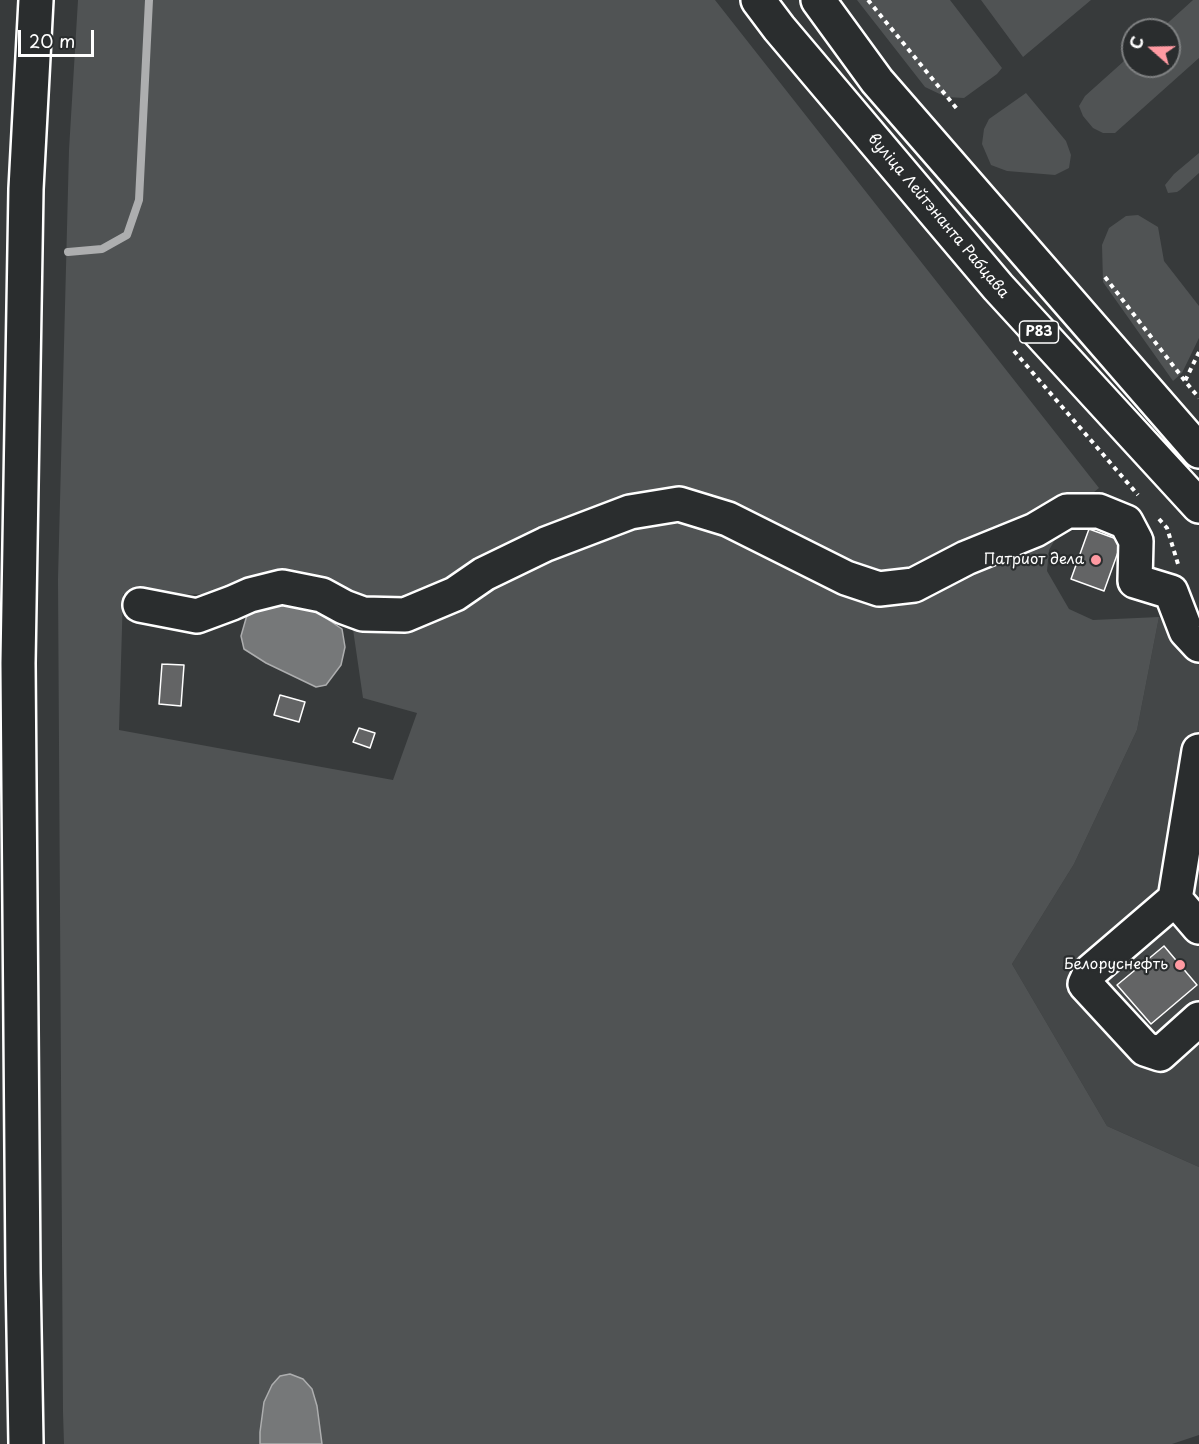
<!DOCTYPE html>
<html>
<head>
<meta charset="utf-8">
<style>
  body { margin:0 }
  #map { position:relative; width:1199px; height:1444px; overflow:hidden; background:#373a3b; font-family:"Playpen Sans",sans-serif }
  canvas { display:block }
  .north { position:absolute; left:1121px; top:18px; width:60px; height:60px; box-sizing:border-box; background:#2a2d2e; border:2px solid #7f8182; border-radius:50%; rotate:290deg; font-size:16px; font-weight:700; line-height:24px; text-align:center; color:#fff }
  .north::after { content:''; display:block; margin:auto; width:21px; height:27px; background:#ff9aa2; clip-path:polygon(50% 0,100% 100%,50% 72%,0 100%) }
  .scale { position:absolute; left:18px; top:30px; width:76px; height:27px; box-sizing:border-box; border:3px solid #fff; border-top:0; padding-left:8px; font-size:18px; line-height:21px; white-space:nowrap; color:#fff; -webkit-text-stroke:4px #2a2d2e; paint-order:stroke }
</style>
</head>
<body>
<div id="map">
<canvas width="1199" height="1444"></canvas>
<div class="north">С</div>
<div class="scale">20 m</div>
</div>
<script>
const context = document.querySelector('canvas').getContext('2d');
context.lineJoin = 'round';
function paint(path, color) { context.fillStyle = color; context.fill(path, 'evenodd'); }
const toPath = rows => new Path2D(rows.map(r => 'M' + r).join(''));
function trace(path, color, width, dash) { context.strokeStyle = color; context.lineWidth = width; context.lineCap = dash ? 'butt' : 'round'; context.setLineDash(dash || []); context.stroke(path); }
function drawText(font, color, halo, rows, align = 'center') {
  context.font = font + ' "Playpen Sans",sans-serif'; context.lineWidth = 4.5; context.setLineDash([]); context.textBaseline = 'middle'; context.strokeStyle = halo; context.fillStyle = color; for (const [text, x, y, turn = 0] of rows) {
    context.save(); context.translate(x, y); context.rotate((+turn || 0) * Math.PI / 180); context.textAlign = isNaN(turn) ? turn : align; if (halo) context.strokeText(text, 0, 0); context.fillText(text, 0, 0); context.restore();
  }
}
paint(toPath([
  [1159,617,1199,665,1199,1167,1107,1126,1012,964,1074,864,1137,730]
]), '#444748');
paint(toPath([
  [78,0,715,0,1099,488,1072,510,1049,550,1047,571,1069,609,1093,620,1159,617,1137,730,1074,864,1012,964,1107,1126,1199,1167,1199,1435,1172,1444,64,1444,63,1412,58,579,69,150],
  [123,594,348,595,363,698,417,713,393,780,119,730],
  [857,0,950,0,1002,68,997,74,964,98,946,97,925,87],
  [981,0,1091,0,1023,57],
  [1193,0,1199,0,1199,58,1115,133,1103,133,1093,128,1083,116,1079,106,1085,96,1133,53,1133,66,1169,66,1169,30,1160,30],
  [1026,93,1066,141,1071,155,1069,168,1055,175,1007,171,991,165,982,144,984,129,989,119],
  [1199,153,1199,173,1180,190,1177,192,1168,193,1165,185,1174,174],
  [1138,215,1158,227,1164,261,1199,306,1199,338,1182,373,1173,381,1103,282,1102,245,1109,228,1126,216]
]), '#505354');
const water = toPath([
  [272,598,317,612,342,629,345,647,341,665,326,685,316,687,266,663,244,649,241,636,247,615,256,602,272,598],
  [290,1374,303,1379,312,1389,317,1406,322,1444,260,1444,260,1432,264,1402,272,1385,280,1376,290,1374]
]);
paint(water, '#767879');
trace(water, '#adaeaf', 1.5);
trace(toPath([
  [68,252,102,249,127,235,139,200,149,0]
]), '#adaeaf', 8);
const building = toPath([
  [1089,529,1122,541,1104,591,1071,579,1089,529],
  [162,664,184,665,181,706,159,704,162,664],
  [280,695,305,702,299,722,274,715,280,695],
  [359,728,375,733,370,748,353,742,359,728],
  [1164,946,1197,985,1151,1024,1117,985,1164,946]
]);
paint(building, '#636465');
trace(building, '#fff', 1.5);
const minor = toPath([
  [140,605,197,616,232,603,250,595,282,587,322,595,344,607,363,614,405,615,455,594,484,574,546,544,630,512,679,504,728,519,846,578,879,589,914,585,966,558,1035,530,1067,511,1099,511,1126,522,1136,541,1135,581,1171,592,1186,631,1199,645],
  [1199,751,1175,899,1199,927],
  [1175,899,1091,971,1085,984,1145,1049,1160,1054,1199,1019]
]);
const highway = toPath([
  [758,0,779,28,998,287,1199,506],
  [818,0,877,81,1199,451],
  [26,1444,23,1273,18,663,26,189,36,0]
]);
trace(minor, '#fff', 38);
trace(highway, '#fff', 38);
trace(toPath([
  [868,0,957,109],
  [1105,277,1185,381],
  [1014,351,1138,495],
  [1199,352,1185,381,1199,398],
  [1159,519,1167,528,1178,564]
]), '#fff', 4, [4.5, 4.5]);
trace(minor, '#2a2d2e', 33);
trace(highway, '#2a2d2e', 33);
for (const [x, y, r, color] of [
  [1096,560,6,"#ff9aa2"],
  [1180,965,6,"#ff9aa2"]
]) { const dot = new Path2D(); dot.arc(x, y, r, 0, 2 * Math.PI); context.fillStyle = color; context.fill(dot); trace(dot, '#2a2d2e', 2); }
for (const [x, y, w] of [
  [1039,332,39]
]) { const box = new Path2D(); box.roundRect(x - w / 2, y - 11, w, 22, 4.5); context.fillStyle = '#2a2d2e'; context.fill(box); trace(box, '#fff', 1.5); }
drawText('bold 14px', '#fff', null, [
  ["Р83",1039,332]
]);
drawText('15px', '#fff', '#2a2d2e', [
  ["вуліца Лейтэнанта Рабцава",938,216,50]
]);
drawText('15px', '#fff', '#2a2d2e', [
  ["Патриот дела",1084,560],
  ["Белоруснефть",1168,965]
], 'right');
</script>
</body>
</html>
